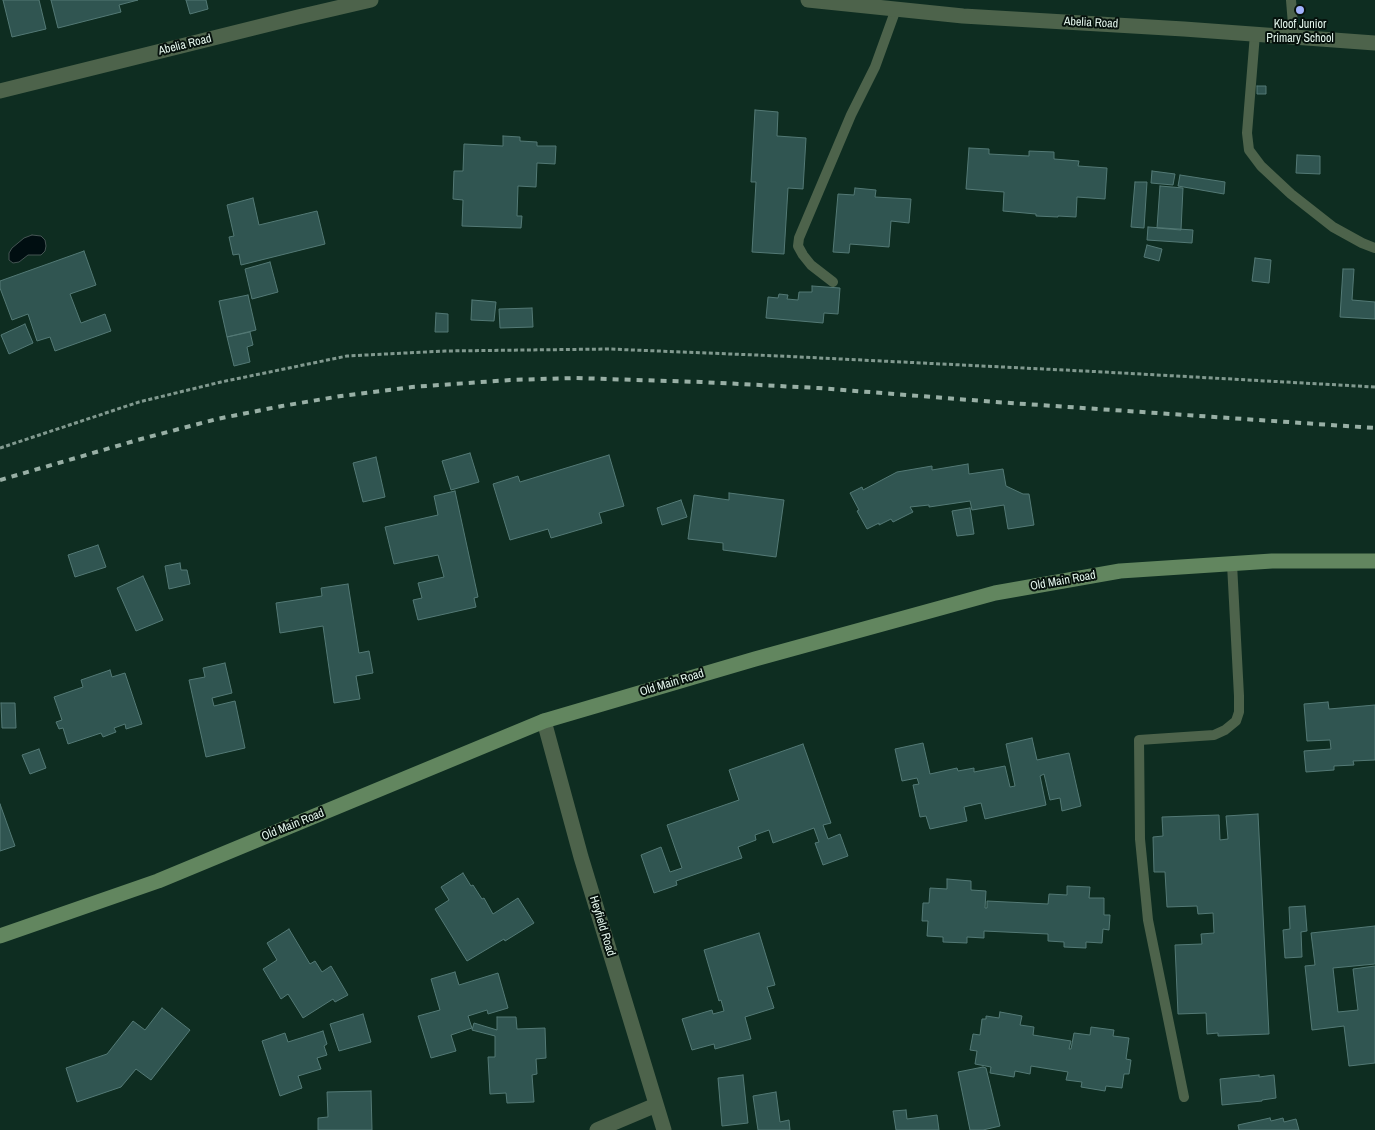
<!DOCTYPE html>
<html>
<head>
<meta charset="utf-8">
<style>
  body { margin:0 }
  canvas { display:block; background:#0e2d21 }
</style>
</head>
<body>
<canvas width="1375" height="1130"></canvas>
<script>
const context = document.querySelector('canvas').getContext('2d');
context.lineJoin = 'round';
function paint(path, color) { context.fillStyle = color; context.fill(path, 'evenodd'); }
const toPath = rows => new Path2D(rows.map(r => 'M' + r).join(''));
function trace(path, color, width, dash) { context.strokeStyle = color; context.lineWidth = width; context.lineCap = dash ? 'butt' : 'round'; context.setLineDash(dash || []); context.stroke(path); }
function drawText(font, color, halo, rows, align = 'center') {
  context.font = font + ' "Archivo Narrow",sans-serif'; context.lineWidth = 4; context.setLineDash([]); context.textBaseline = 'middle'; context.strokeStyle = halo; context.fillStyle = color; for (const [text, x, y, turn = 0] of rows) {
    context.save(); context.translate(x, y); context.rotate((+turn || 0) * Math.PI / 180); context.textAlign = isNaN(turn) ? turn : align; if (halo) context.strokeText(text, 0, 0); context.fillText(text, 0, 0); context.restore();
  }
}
const water = toPath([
  [32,235,41,236,45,240,46,246,45,251,41,255,28,255,19,262,13,263,9,260,9,253,12,248,24,238,32,235]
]);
paint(water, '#000e11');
trace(water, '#445453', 1);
const building = toPath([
  [3,0,39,0,46,29,12,37,3,0],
  [51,0,138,0,119,5,121,12,58,28,51,0],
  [186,0,206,0,208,9,190,14,186,0],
  [1257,86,1266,86,1266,94,1257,94,1257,86],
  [755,110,778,112,777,136,806,138,803,189,788,188,784,254,752,252,756,182,751,182,755,110],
  [503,136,520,137,520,141,537,142,537,146,556,146,555,164,537,163,536,187,518,186,517,216,522,216,521,228,462,226,463,200,453,199,454,171,463,171,464,144,503,146,503,136],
  [969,148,989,149,989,154,1029,156,1029,151,1054,152,1054,159,1079,161,1078,166,1107,168,1105,199,1077,197,1076,217,1058,216,1058,217,1036,216,1036,214,1003,211,1004,192,966,189,969,148],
  [1297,155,1320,156,1320,174,1296,173,1297,155],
  [1152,171,1175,174,1173,185,1151,183,1152,171],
  [1180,175,1225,182,1224,194,1178,186,1180,175],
  [1135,182,1147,182,1144,228,1131,227,1135,182],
  [1160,186,1183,188,1181,230,1157,228,1160,186],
  [855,188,876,190,875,197,911,199,909,223,891,221,889,247,850,244,849,253,833,252,838,194,854,195,855,188],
  [253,198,259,225,317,211,325,244,241,265,239,254,233,255,229,237,234,236,227,205,253,198],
  [1148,227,1193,230,1192,243,1147,240,1148,227],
  [1147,245,1162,249,1159,261,1144,257,1147,245],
  [84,251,96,285,70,294,81,323,105,314,111,331,55,351,50,337,37,341,28,314,12,320,0,288,0,281,84,251],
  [1255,258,1271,260,1269,283,1252,281,1255,258],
  [270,262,278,292,252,299,245,269,270,262],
  [1343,269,1354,269,1352,300,1375,302,1375,319,1340,317,1343,269],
  [812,286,840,288,838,314,824,313,823,323,766,318,768,297,778,298,779,294,788,295,787,299,798,300,799,292,812,292,812,286],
  [248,295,256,330,227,337,219,301,248,295],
  [472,300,496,302,494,321,471,320,472,300],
  [532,308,533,327,500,328,499,309,532,308],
  [436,313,448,314,448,332,435,332,436,313],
  [25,324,33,343,9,354,1,335,25,324],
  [250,332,253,345,247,347,250,362,234,366,227,337,250,332],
  [470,453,479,482,451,490,442,461,470,453],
  [609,455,624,506,599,513,602,523,551,538,548,529,510,540,493,484,518,476,520,482,609,455],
  [376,457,385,497,363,502,353,463,376,457],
  [968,464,969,474,1003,469,1006,486,1023,494,1029,494,1034,525,1008,529,1004,505,972,510,970,501,929,507,929,505,910,507,913,512,893,522,891,519,879,525,879,523,867,529,857,511,859,510,850,493,862,487,863,490,897,472,932,466,932,470,968,464],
  [455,491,478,597,474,598,476,607,418,620,413,600,422,598,418,583,444,577,438,555,394,564,385,527,438,515,434,496,455,491],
  [729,493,784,500,776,557,723,550,723,543,688,539,694,495,729,500,729,493],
  [681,500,687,517,662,525,657,508,681,500],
  [970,508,974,534,957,536,952,511,970,508],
  [98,545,106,567,75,577,68,555,98,545],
  [180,563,181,570,187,570,190,584,169,589,165,566,180,563],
  [143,576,163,620,136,631,117,588,143,576],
  [348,584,359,653,369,651,373,673,356,676,360,699,334,703,323,626,280,633,276,603,322,596,321,588,348,584],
  [225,663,232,693,212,698,214,706,235,701,245,748,206,757,189,680,205,677,203,668,225,663],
  [110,670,112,677,125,673,142,724,126,729,125,724,114,728,116,732,103,737,101,733,68,744,63,728,59,729,56,722,62,720,54,697,83,687,81,680,110,670],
  [1328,702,1329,709,1375,705,1375,760,1353,761,1354,765,1334,766,1334,770,1306,772,1304,751,1331,749,1330,740,1307,741,1304,704,1328,702],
  [1,703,15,703,16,728,2,728,1,703],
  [1032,738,1037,760,1069,753,1081,806,1062,811,1060,798,1050,800,1044,774,1040,776,1046,805,985,819,981,803,964,807,967,821,930,829,926,816,920,817,913,785,919,784,917,778,902,781,895,749,923,743,930,774,957,768,958,771,974,768,974,772,1005,766,1010,787,1015,786,1006,744,1032,738],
  [803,744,831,823,823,825,828,839,840,834,848,856,823,865,815,843,819,842,814,828,773,843,769,830,755,835,756,840,738,847,742,858,676,881,677,885,654,893,641,855,661,847,670,872,682,868,667,825,739,800,729,770,803,744],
  [39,749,46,768,30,774,22,755,39,749],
  [0,804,15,846,0,851,0,804],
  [1258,814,1269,1034,1218,1036,1218,1033,1207,1034,1206,1013,1178,1014,1175,945,1202,944,1201,934,1214,933,1213,913,1198,914,1197,906,1167,907,1165,872,1154,872,1153,837,1163,836,1162,817,1219,815,1220,840,1228,839,1226,816,1258,814],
  [463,873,471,886,473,885,482,899,484,898,493,914,518,898,534,923,505,941,504,939,467,961,435,909,449,900,441,887,463,873],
  [947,879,971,881,971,890,986,891,985,908,987,908,987,901,1048,904,1049,894,1067,895,1067,886,1090,887,1089,898,1104,898,1104,915,1110,915,1109,930,1103,929,1102,943,1086,942,1086,948,1064,947,1064,942,1048,941,1048,934,984,931,984,938,967,937,967,943,943,942,943,937,927,936,928,921,922,921,923,903,929,903,930,888,947,889,947,879],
  [1305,906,1307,931,1301,932,1302,957,1285,958,1283,930,1290,929,1289,907,1305,906],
  [1375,926,1375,964,1333,968,1338,1012,1358,1010,1353,969,1375,966,1375,1063,1349,1066,1344,1026,1312,1030,1305,966,1315,965,1311,933,1375,926],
  [289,929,310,964,315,961,322,972,331,966,348,995,335,1002,333,999,303,1018,288,994,281,999,263,969,277,960,267,943,289,929],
  [759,933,775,985,767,987,774,1008,745,1017,751,1039,715,1049,714,1044,692,1050,682,1019,712,1010,713,1014,724,1011,721,1000,719,1001,704,950,759,933],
  [455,972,459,985,498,973,508,1008,488,1014,487,1010,468,1016,472,1028,451,1035,456,1051,431,1058,418,1016,440,1010,431,979,455,972],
  [162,1008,190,1030,151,1080,136,1069,121,1087,77,1102,66,1068,107,1054,133,1021,145,1030,162,1008],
  [1000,1012,1022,1016,1020,1025,1034,1027,1033,1035,1071,1041,1069,1049,1071,1049,1074,1033,1090,1035,1091,1027,1114,1030,1113,1036,1129,1038,1126,1059,1131,1060,1129,1074,1124,1074,1122,1088,1106,1086,1105,1091,1081,1087,1082,1082,1066,1080,1068,1072,1031,1066,1030,1074,1015,1071,1014,1077,990,1073,991,1067,975,1064,977,1051,970,1050,973,1034,980,1035,982,1019,986,1019,986,1016,999,1018,1000,1012],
  [363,1014,371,1042,339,1051,330,1024,363,1014],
  [497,1017,516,1017,517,1029,545,1028,546,1058,536,1059,537,1074,532,1075,534,1102,507,1103,506,1093,490,1094,488,1057,495,1057,495,1036,472,1030,474,1023,497,1030,497,1017],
  [323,1031,327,1044,324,1046,327,1055,317,1058,321,1069,298,1076,302,1088,280,1096,262,1041,285,1033,288,1042,323,1031],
  [983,1067,986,1068,1000,1126,983,1130,970,1130,958,1072,983,1067],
  [743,1075,748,1123,722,1126,718,1078,743,1075],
  [1259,1075,1259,1077,1274,1075,1276,1098,1262,1100,1262,1101,1222,1105,1220,1079,1259,1075],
  [371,1091,372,1130,318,1130,318,1118,328,1117,327,1092,371,1091],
  [776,1092,780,1122,789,1120,790,1130,758,1130,753,1096,776,1092],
  [906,1110,907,1119,937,1115,939,1130,896,1130,893,1111,906,1110],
  [1270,1118,1271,1121,1283,1118,1284,1122,1296,1119,1299,1130,1239,1130,1238,1125,1270,1118]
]);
paint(building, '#305551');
trace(building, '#537975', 1);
trace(toPath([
  [0,448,139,402,221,382,347,356,445,351,609,349,780,356,1104,372,1375,387]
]), '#81998f', 3, [4, 2.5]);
trace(toPath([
  [1291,0,1294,37],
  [1255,34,1247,133,1249,150,1261,166,1291,194,1333,227,1362,243,1375,248],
  [833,282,811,265,803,255,798,246,799,238,851,115,875,67,896,9],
  [1184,1097,1148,920,1140,839,1139,740,1214,735,1225,730,1236,721,1239,712,1239,696,1232,564]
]), '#4d634b', 10);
trace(toPath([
  [808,0,963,16,1184,29,1375,43],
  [0,91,298,17,371,0],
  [544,721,581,857,664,1130],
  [597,1130,656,1105]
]), '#4d634b', 15);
trace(toPath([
  [0,936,158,881,544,721,755,659,995,593,1120,571,1272,561,1375,561]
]), '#62865f', 15);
trace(toPath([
  [0,480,141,439,217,419,282,406,341,396,412,387,510,380,575,378,701,382,818,388,996,402,1375,428]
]), '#98afa5', 4, [6, 6]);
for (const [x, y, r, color] of [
  [1300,10,5,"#a2b2fd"]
]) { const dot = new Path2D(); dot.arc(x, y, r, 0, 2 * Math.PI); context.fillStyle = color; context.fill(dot); trace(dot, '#06120d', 2); }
drawText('12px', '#e4f6ed', '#06120d', [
  ["Abelia Road",1091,23,3],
  ["Abelia Road",185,45,-14],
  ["Old Main Road",1063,581,-10],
  ["Old Main Road",672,683,-17],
  ["Old Main Road",293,825,-22],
  ["Heyfield Road",602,926,73]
]);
drawText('12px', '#e4f6ed', '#06120d', [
  ["Kloof Junior",1300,25],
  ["Primary School",1300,39]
]);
</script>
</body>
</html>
